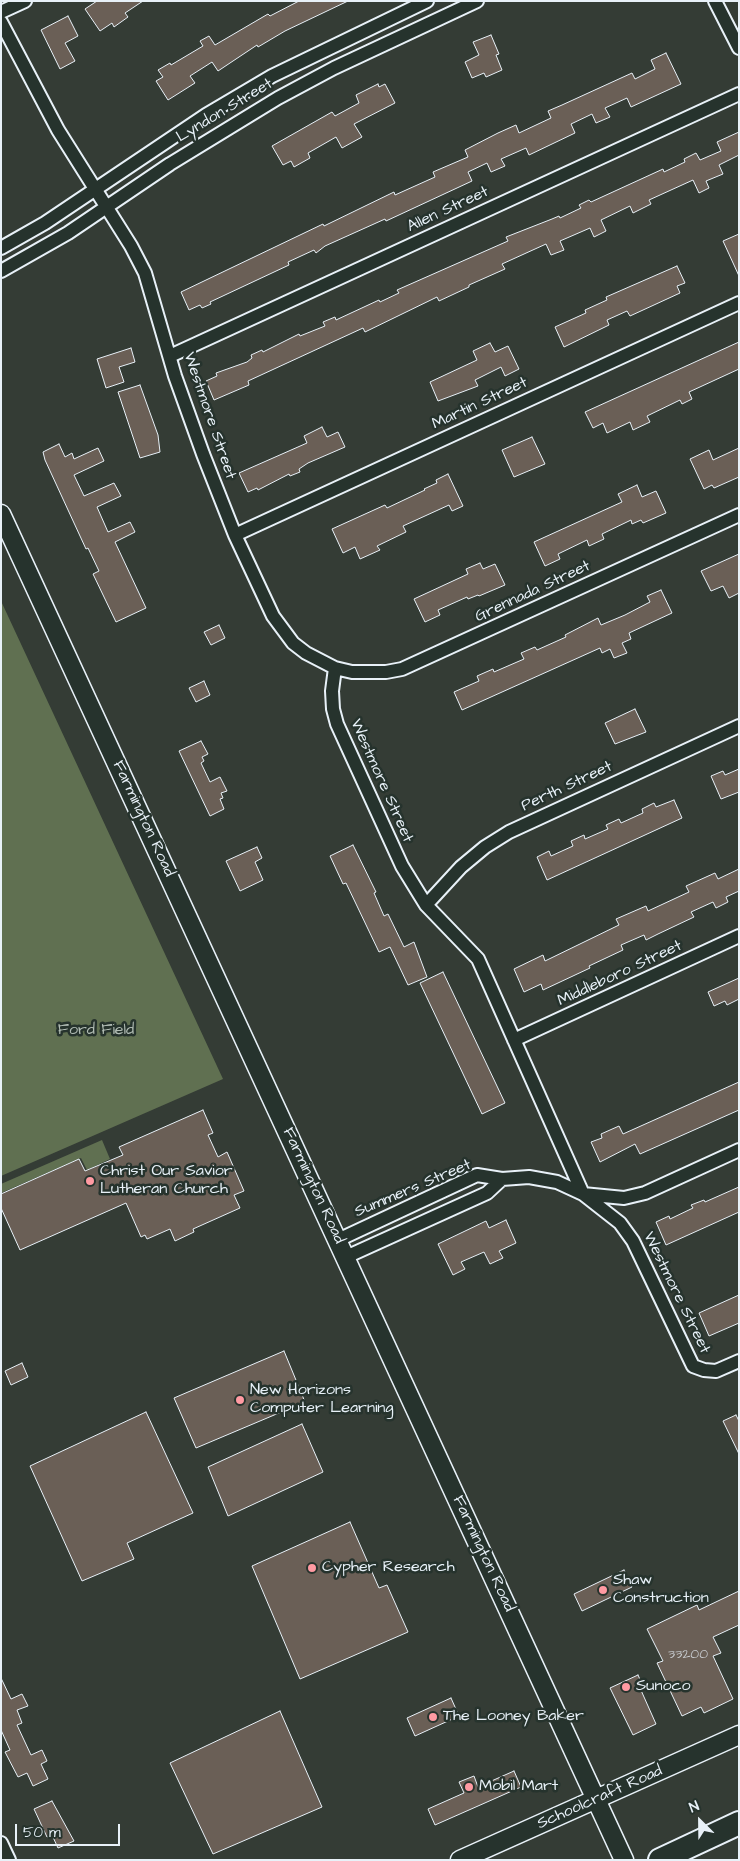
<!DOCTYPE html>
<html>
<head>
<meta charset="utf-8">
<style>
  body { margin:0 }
  #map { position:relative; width:740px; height:1861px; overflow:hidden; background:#343c35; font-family:"Architects Daughter",sans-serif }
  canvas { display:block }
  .frame { position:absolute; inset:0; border:2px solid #e8f1f8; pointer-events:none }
  .north { position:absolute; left:675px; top:1796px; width:50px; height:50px; -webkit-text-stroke:4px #26332d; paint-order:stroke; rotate:337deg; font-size:14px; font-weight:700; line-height:20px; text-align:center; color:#e8f1f8 }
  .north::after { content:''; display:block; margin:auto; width:18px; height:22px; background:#e8f1f8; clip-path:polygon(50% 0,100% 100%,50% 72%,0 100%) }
  .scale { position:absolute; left:15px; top:1824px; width:105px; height:22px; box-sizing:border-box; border:2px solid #e8f1f8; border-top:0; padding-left:6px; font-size:15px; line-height:18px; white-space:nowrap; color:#e8f1f8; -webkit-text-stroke:4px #26332d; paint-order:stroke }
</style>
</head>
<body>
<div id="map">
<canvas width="740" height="1861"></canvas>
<div class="frame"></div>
<div class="north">N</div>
<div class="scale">50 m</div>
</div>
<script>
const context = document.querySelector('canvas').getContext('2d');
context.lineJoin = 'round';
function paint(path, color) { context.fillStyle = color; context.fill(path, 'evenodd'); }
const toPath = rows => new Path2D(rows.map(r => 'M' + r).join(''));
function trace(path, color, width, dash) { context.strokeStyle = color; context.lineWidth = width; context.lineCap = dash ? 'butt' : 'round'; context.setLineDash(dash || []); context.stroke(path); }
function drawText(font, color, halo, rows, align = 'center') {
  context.font = font + ' "Architects Daughter",sans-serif'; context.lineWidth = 5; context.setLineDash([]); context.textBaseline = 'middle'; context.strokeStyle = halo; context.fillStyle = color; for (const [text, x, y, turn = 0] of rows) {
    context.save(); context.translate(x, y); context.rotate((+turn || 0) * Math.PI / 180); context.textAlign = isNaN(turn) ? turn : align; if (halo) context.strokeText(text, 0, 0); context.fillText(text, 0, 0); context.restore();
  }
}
paint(toPath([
  [1,601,223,1079,1,1176],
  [102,1140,110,1159,87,1170,81,1158,1,1193,1,1184]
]), '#607051');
const building = toPath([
  [97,1,143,1,125,13,128,17,114,27,112,23,100,31,85,9,97,1],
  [299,1,348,1,285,31,258,47,257,45,218,71,212,62,190,76,195,83,168,100,156,81,163,77,158,70,170,63,171,65,203,46,200,41,209,36,215,45,268,14,270,16,299,1],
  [68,16,78,36,65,43,75,61,60,69,41,30,68,16],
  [491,35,499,54,496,55,502,70,486,77,484,73,472,78,465,62,479,55,473,42,491,35],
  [666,53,681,84,631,107,627,98,605,108,610,117,596,123,592,114,571,124,575,133,529,155,526,148,501,159,505,166,491,172,487,163,468,172,472,181,386,221,385,219,325,246,316,253,314,250,288,262,289,265,210,302,211,304,202,308,200,305,189,310,181,292,323,224,324,226,394,192,395,195,435,177,433,172,468,157,465,150,498,133,516,125,519,133,551,118,548,111,562,105,632,73,635,79,655,69,651,60,666,53],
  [378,84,379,87,385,84,395,103,354,124,362,137,342,148,336,137,308,153,310,158,294,167,291,161,283,165,272,146,332,112,335,116,359,103,356,95,378,84],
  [739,132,739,155,719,165,723,174,706,181,709,188,699,193,693,180,649,200,651,204,633,213,630,206,601,220,606,231,594,237,590,228,560,241,564,250,551,255,546,244,502,264,505,269,469,285,469,287,439,301,437,297,365,332,363,328,248,381,249,385,214,400,206,381,217,376,216,373,247,362,252,358,251,355,262,350,263,352,299,334,300,336,325,326,323,322,335,317,336,320,379,300,380,302,399,293,397,290,508,241,506,237,552,219,559,216,560,218,581,208,579,205,589,200,591,202,663,169,664,172,685,162,684,159,696,153,700,160,721,151,717,142,739,132],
  [739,234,739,276,723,241,739,234],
  [677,266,685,283,677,286,680,293,630,316,627,311,607,320,609,325,564,347,555,327,586,313,585,310,607,300,606,297,677,266],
  [739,342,739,369,689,392,692,399,682,404,680,400,647,416,650,422,633,430,630,422,607,433,603,423,593,428,585,412,739,342],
  [490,343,495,352,508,346,519,369,505,376,501,367,475,380,478,386,438,401,430,382,477,360,473,351,490,343],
  [131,348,135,362,119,367,124,382,106,388,97,359,131,348],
  [140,385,158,435,160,452,140,458,118,392,140,385],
  [322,427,327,437,338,432,345,447,308,463,299,469,300,472,290,476,289,474,258,490,257,488,248,492,239,473,307,443,304,436,322,427],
  [532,437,545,464,514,477,502,450,532,437],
  [59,444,65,457,72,453,74,459,98,448,104,461,74,475,84,496,114,483,121,496,97,507,108,532,130,522,135,532,115,542,146,608,116,622,93,574,99,571,88,548,86,549,45,460,43,452,59,444],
  [739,448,739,477,714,488,712,485,704,489,690,459,709,450,713,460,739,448],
  [448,474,463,506,452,511,449,505,403,526,406,532,377,546,380,550,360,559,355,547,343,553,332,529,385,505,387,508,425,490,424,489,437,483,436,480,448,474],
  [637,485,642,497,656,491,666,513,643,523,641,520,632,524,631,520,602,534,604,539,589,546,587,540,558,554,560,559,545,566,534,542,622,502,618,494,637,485],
  [739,554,739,593,729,598,723,586,711,591,701,571,739,554],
  [480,563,483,569,495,564,505,585,479,596,478,595,468,599,467,597,438,610,440,615,425,622,414,599,468,574,466,569,480,563],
  [661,590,672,613,629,633,631,639,622,643,627,653,614,658,610,649,602,653,600,648,462,710,454,692,479,681,477,676,493,669,494,672,524,659,521,653,535,647,537,650,566,637,565,635,598,618,601,625,625,615,650,602,647,596,661,590],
  [219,625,225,638,211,645,204,632,219,625],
  [204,681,210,695,196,702,189,688,204,681],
  [635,709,646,732,615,744,605,723,635,709],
  [201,741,208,754,202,757,204,761,201,763,210,782,220,777,227,791,221,793,223,798,220,799,224,809,210,816,179,751,201,741],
  [739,769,739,792,721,799,711,776,723,771,725,775,739,769],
  [674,800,682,818,547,880,537,857,549,851,551,856,573,846,571,841,584,835,585,839,608,829,606,825,619,819,621,823,643,813,642,809,654,803,656,807,674,800],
  [353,845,376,892,374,893,384,916,388,914,404,947,414,942,427,977,408,985,390,947,379,952,346,883,343,884,330,856,353,845],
  [257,847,262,858,255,862,263,880,240,891,226,861,257,847],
  [739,869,739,891,726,897,728,902,716,908,713,902,691,912,694,917,658,934,646,940,644,935,621,945,623,950,589,966,590,968,543,990,541,984,524,992,514,969,543,955,545,961,619,925,616,919,646,906,648,911,689,892,686,886,715,873,718,879,739,869],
  [443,972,505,1103,482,1114,420,983,443,972],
  [739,978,739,999,727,1005,725,1001,714,1006,708,992,739,978],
  [739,1082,739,1110,640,1154,635,1144,600,1162,591,1142,602,1138,601,1134,619,1126,623,1134,739,1082],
  [203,1110,213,1133,208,1135,218,1157,227,1152,244,1191,234,1195,240,1208,193,1229,194,1232,175,1241,170,1229,147,1239,145,1235,141,1237,126,1203,20,1250,1,1208,1,1194,79,1159,85,1171,123,1155,119,1147,203,1110],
  [739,1187,739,1212,666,1245,656,1222,669,1216,670,1219,693,1208,691,1205,704,1200,705,1202,739,1187],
  [506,1220,516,1243,499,1251,503,1258,490,1264,484,1252,461,1262,465,1269,453,1275,438,1244,486,1221,489,1228,506,1220],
  [739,1295,739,1323,709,1336,699,1313,739,1295],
  [284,1351,305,1402,196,1448,174,1398,284,1351],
  [22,1363,28,1377,11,1385,5,1371,22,1363],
  [146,1412,193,1513,127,1543,134,1559,82,1581,30,1466,146,1412],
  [736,1415,739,1421,739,1454,723,1421,736,1415],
  [302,1424,323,1472,228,1516,208,1467,302,1424],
  [350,1522,379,1588,387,1585,408,1632,300,1679,252,1566,350,1522],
  [624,1570,632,1587,582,1611,574,1594,624,1570],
  [739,1591,739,1625,713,1637,721,1653,713,1656,733,1699,704,1713,701,1707,682,1716,657,1663,663,1661,647,1629,697,1605,699,1610,739,1591],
  [638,1675,643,1686,640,1688,656,1724,633,1735,610,1688,638,1675],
  [1,1678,11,1699,22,1694,28,1706,17,1710,22,1723,17,1725,31,1755,42,1750,47,1761,41,1764,48,1779,33,1786,27,1773,18,1777,5,1752,10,1750,1,1730,1,1678],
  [451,1698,459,1716,415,1736,407,1718,451,1698],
  [280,1711,322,1807,213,1854,170,1763,280,1711],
  [514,1771,521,1787,435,1825,428,1809,464,1793,459,1782,474,1776,478,1787,514,1771],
  [52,1801,74,1841,58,1848,52,1835,47,1837,34,1809,52,1801]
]);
paint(building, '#6a5f56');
trace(building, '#e8f1f8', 1);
const street = toPath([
  [715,1,739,48],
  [1,12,25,1],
  [1,22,58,130,131,246,145,273,175,376,203,454,235,535,273,616,293,643,306,653,335,668,352,672,386,672,402,669,739,515],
  [1,248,45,223,206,115,272,76,427,1],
  [1,271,68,233,170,164,278,98,334,68,477,1],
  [170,356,739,94],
  [235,535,739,303],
  [335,668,332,691,333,709,337,724,402,866,426,905,478,959,583,1194,620,1223,633,1241,693,1366,704,1370,716,1371,739,1361],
  [426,905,461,867,485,847,509,832,739,726],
  [514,1040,739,936],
  [338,1240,477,1175,502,1179,529,1177,557,1182,583,1194,624,1198,645,1193,739,1150],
  [346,1257,487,1193,502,1179],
  [1,1843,9,1860]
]);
const secondary = toPath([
  [1,514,624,1860],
  [460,1860,739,1735]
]);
const highway = toPath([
  [660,1860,739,1823]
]);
trace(street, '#e8f1f8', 16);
trace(secondary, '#e8f1f8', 21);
trace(highway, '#e8f1f8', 26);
trace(street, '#26332d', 12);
trace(secondary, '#26332d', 18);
trace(highway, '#26332d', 22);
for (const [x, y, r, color] of [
  [90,1181,5,"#ff9aa2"],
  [240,1400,5,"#ff9aa2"],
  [312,1568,5,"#ff9aa2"],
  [603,1590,5,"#ff9aa2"],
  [626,1687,5,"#ff9aa2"],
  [433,1717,5,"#ff9aa2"],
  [469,1787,5,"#ff9aa2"]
]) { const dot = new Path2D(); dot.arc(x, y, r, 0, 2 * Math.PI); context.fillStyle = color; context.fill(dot); trace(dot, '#26332d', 2); }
drawText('14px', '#c8ccd0', null, [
  ["33200",688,1655]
]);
drawText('16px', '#e8f1f8', '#26332d', [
  ["Lyndon Street",225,111,-31],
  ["Allen Street",448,210,-25],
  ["Martin Street",480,404,-25],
  ["Westmore Street",209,416,71],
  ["Grennada Street",533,592,-25],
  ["Westmore Street",381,781,66],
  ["Perth Street",567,787,-25],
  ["Farmington Road",143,819,65],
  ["Middleboro Street",620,974,-25],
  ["Farmington Road",313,1186,65],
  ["Summers Street",413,1189,-23],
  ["Westmore Street",676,1293,64],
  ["Farmington Road",483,1554,65],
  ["Schoolcraft Road",600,1798,-24]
]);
drawText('16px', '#b2bdb5', '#26332d', [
  ["Ford Field",96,1031]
]);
drawText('16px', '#e8f1f8', '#26332d', [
  ["Christ Our Savior",100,1172],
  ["Lutheran Church",100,1190],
  ["New Horizons",250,1391],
  ["Computer Learning",250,1409],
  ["Cypher Research",322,1568],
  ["Shaw",613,1581],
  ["Construction",613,1599],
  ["Sunoco",636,1687],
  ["The Looney Baker",443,1717],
  ["Mobil Mart",479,1787]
], 'left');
</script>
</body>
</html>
